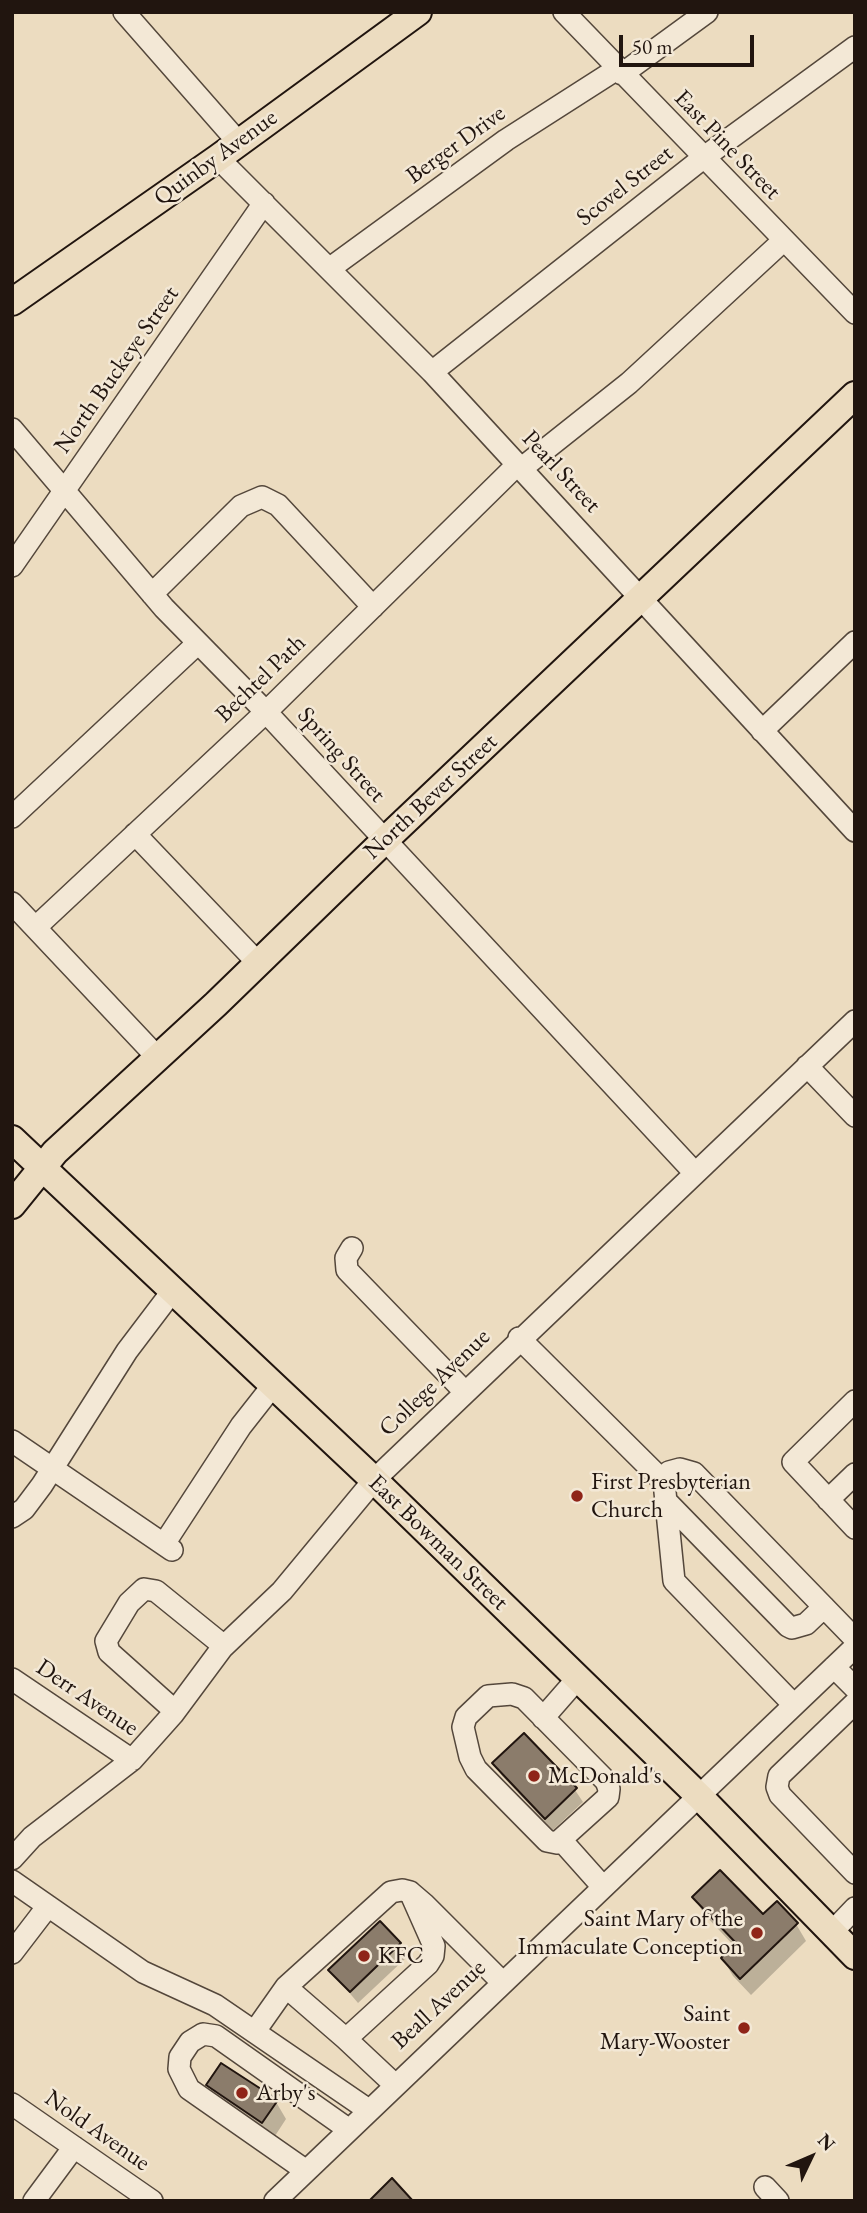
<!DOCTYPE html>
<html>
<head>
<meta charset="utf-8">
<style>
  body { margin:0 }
  #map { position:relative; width:867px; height:2213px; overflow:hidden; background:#ecdcc0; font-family:"EB Garamond",serif }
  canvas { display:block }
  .frame { position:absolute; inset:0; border:14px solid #21150f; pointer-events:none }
  .north { position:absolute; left:776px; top:2122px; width:70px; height:70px; -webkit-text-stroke:5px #f3e8d6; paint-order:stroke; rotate:46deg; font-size:19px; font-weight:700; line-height:28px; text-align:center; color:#21150f }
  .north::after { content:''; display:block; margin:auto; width:24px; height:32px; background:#21150f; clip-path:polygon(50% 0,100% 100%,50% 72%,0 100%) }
  .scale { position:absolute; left:619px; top:35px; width:135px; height:32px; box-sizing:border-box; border:4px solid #21150f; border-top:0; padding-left:9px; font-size:21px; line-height:24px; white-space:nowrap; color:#21150f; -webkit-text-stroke:5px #f3e8d6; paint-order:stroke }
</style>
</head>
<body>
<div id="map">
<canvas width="867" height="2213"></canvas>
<div class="frame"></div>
<div class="north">N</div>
<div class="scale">50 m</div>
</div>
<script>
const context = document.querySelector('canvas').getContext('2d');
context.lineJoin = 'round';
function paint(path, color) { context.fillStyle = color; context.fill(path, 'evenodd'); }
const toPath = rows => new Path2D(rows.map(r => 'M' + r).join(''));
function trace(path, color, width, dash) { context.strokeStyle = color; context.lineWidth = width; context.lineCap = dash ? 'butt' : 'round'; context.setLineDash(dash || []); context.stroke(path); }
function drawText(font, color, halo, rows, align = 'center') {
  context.font = font + ' "EB Garamond",serif'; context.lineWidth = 5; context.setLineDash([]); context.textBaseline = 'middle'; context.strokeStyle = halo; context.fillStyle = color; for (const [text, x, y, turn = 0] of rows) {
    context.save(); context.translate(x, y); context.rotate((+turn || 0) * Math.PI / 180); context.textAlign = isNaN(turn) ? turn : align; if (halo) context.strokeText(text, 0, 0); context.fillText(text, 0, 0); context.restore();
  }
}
paint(toPath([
  [494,1764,575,1790,583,1802,553,1830,502,1776],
  [694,1897,796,1924,806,1941,751,1995,733,1976,723,1959,735,1947,704,1914],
  [399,1944,407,1957,358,2003,330,1970],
  [208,2085,276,2102,286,2119,273,2139,218,2102]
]), '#0003');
const building = toPath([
  [524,1733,577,1788,545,1819,492,1763,524,1733],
  [720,1870,763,1914,777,1901,798,1923,740,1979,721,1958,736,1943,692,1897,720,1870],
  [380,1921,401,1943,350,1992,328,1970,380,1921],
  [221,2063,278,2100,262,2123,206,2085,221,2063],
  [392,2178,413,2201,369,2201,392,2178]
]);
paint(building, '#8b7c6b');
trace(building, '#21150f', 2);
const minor = toPath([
  [124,12,239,143],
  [564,12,855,313],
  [622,74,707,12],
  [218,158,432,372,855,831],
  [329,269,506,140,617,69],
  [432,372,703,158,855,47],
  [12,429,164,608,266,712,694,1172],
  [522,468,629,383,784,240],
  [12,566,264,203],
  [152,594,241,506,262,497,278,505,373,607],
  [762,731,855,642],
  [12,817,198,643],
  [135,834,258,963],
  [12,903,158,1058],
  [36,927,266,712,518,464],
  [807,1066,855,1116],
  [352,1248,346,1258,347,1270,464,1391],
  [519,1338,664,1482,674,1581,794,1705],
  [855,1401,793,1462,855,1528],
  [12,1441,172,1550],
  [664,1482,669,1472,680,1469,694,1473,855,1639],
  [828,1500,855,1474],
  [666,1501,788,1626,792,1628,806,1624,824,1607],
  [12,1517,24,1509,42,1485,127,1351,174,1289],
  [164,1544,241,1426,274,1384],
  [834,1667,855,1688],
  [12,1679,132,1760],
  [512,1694,524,1698,606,1781,609,1789,608,1797,557,1843,547,1841,476,1769,470,1757,463,1727,466,1717,488,1696,512,1694],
  [855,1703,779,1776,777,1787,780,1795,855,1873],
  [175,1711,109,1652,106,1641,129,1603,144,1589,156,1591,224,1646],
  [543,1718,578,1678],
  [562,1841,603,1887],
  [12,1859,32,1837,132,1760,173,1714,222,1648,282,1591,374,1480,855,1021],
  [12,1881,143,1972,215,2005,367,2109],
  [410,1892,434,1946,433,1956,428,1964,346,2039,286,1987,391,1892,402,1890,410,1892,424,1904,502,1982],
  [832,1932,855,1908],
  [12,1953,48,1906],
  [255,2031,286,1987],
  [346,2039,394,2084],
  [12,2104,152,2201],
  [305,2170,189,2089,179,2069,180,2057,190,2042,203,2034,216,2036,348,2129],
  [765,2187,778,2201],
  [34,2201,74,2147],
  [275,2201,855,1647]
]);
const major = toPath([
  [12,302,218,158,418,12],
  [12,1139,374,1480,700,1797,855,1956],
  [12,1205,55,1152,216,1004,384,841,855,395]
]);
trace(minor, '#54473b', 24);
trace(major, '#21150f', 30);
trace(minor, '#f3e8d6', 21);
trace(major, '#ecdcc0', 26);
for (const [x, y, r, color] of [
  [577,1496,7,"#8f2418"],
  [534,1776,7,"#8f2418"],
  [757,1933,7,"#8f2418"],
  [364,1956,7,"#8f2418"],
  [744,2028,7,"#8f2418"],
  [242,2093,7,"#8f2418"]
]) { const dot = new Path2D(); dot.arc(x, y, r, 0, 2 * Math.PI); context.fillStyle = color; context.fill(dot); trace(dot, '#f3e8d6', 2.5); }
drawText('24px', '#21150f', '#f3e8d6', [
  ["Berger Drive",456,145,-36],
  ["East Pine Street",727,145,46],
  ["Quinby Avenue",216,158,-36],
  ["Scovel Street",625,186,-38],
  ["North Buckeye Street",117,370,-55],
  ["Pearl Street",561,472,47],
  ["Bechtel Path",261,679,-44],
  ["Spring Street",341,755,48],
  ["North Bever Street",431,797,-43],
  ["College Avenue",435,1383,-44],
  ["East Bowman Street",438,1543,44],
  ["Derr Avenue",87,1698,34],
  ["Beall Avenue",439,2005,-43],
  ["Nold Avenue",97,2131,35]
]);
drawText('24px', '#21150f', '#f3e8d6', [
  ["First Presbyterian",591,1482],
  ["Church",591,1510],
  ["McDonald's",548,1776],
  ["Saint Mary of the",743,1919,"right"],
  ["Immaculate Conception",743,1947,"right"],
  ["KFC",378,1956],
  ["Saint",730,2014,"right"],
  ["Mary-Wooster",730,2042,"right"],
  ["Arby's",256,2093]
], 'left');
</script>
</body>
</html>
